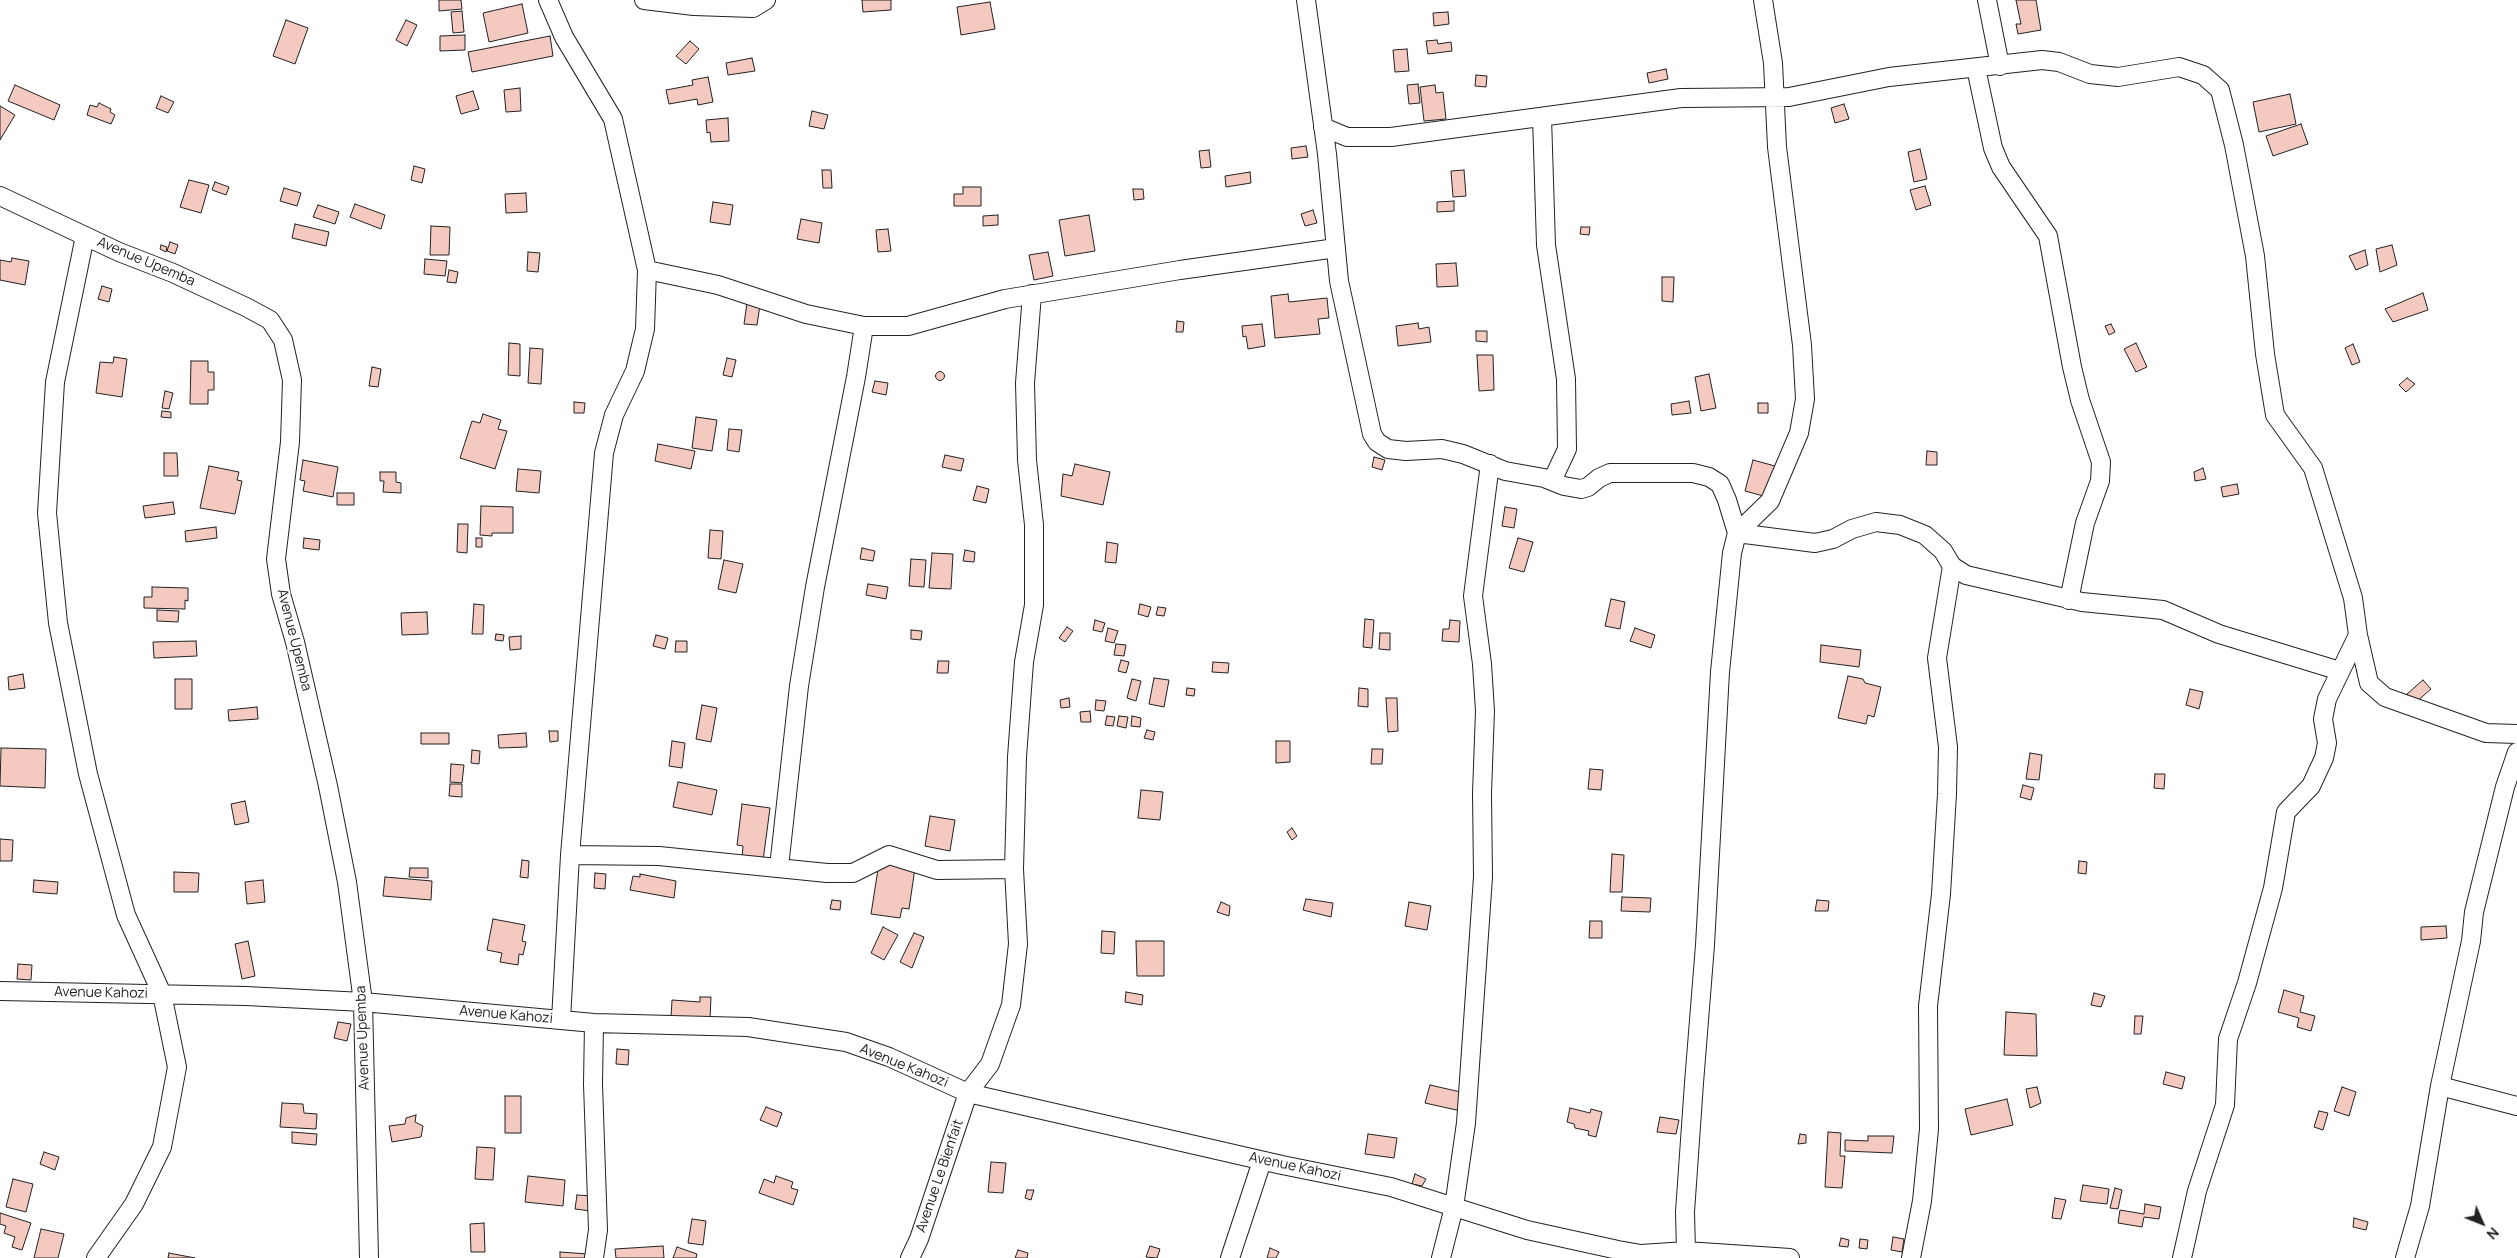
<!DOCTYPE html>
<html>
<head>
<meta charset="utf-8">
<style>
  body { margin:0 }
  #map { position:relative; width:2517px; height:1258px; overflow:hidden; background:#fff; font-family:Manrope,sans-serif }
  canvas { display:block }
  .north { position:absolute; left:2457px; top:1198px; width:50px; height:50px; -webkit-text-stroke:4px #fff; paint-order:stroke; rotate:134deg; font-size:14px; font-weight:700; line-height:20px; text-align:center; color:#222 }
  .north::after { content:''; display:block; margin:auto; width:18px; height:22px; background:#222; clip-path:polygon(50% 0,100% 100%,50% 72%,0 100%) }
</style>
</head>
<body>
<div id="map">
<canvas width="2517" height="1258"></canvas>
<div class="north">N</div>
</div>
<script>
const context = document.querySelector('canvas').getContext('2d');
context.lineJoin = 'round';
function paint(path, color) { context.fillStyle = color; context.fill(path, 'evenodd'); }
const toPath = rows => new Path2D(rows.map(r => 'M' + r).join(''));
function trace(path, color, width, dash) { context.strokeStyle = color; context.lineWidth = width; context.lineCap = dash ? 'butt' : 'round'; context.setLineDash(dash || []); context.stroke(path); }
function drawText(font, color, halo, rows, align = 'center') {
  context.font = font + ' Manrope,sans-serif'; context.lineWidth = 4; context.setLineDash([]); context.textBaseline = 'middle'; context.strokeStyle = halo; context.fillStyle = color; for (const [text, x, y, turn = 0] of rows) {
    context.save(); context.translate(x, y); context.rotate((+turn || 0) * Math.PI / 180); context.textAlign = isNaN(turn) ? turn : align; if (halo) context.strokeText(text, 0, 0); context.fillText(text, 0, 0); context.restore();
  }
}
const building = toPath([
  [439,0,461,0,462,9,439,11,439,0],
  [862,0,891,0,891,10,863,12,862,0],
  [2016,0,2036,0,2041,30,2018,34,2016,24,2021,24,2016,0],
  [990,2,995,29,961,35,957,7,990,2],
  [522,4,528,33,489,42,483,13,522,4],
  [462,11,464,32,453,33,451,12,462,11],
  [1448,12,1449,24,1434,26,1433,13,1448,12],
  [286,20,308,28,295,64,273,56,286,20],
  [406,20,417,25,407,46,396,40,406,20],
  [465,35,465,50,440,51,440,36,465,35],
  [550,36,553,56,472,72,468,52,550,36],
  [1437,40,1438,44,1451,42,1452,51,1428,54,1426,41,1437,40],
  [690,41,699,49,686,64,676,56,690,41],
  [1407,49,1409,71,1395,72,1393,50,1407,49],
  [752,58,755,71,728,75,726,63,752,58],
  [1666,69,1668,79,1649,83,1647,73,1666,69],
  [1476,75,1487,76,1486,87,1475,86,1476,75],
  [708,77,713,102,698,105,697,99,669,104,666,90,693,85,692,80,708,77],
  [1418,84,1420,103,1409,104,1407,85,1418,84],
  [15,85,60,105,54,120,8,101,15,85],
  [1435,85,1436,93,1443,92,1446,119,1424,121,1420,87,1435,85],
  [520,88,521,111,506,112,504,90,520,88],
  [473,91,479,109,461,114,456,96,473,91],
  [2290,94,2296,124,2259,132,2253,102,2290,94],
  [161,96,174,102,168,113,156,108,161,96],
  [99,103,111,109,110,112,115,115,111,124,87,115,90,105,97,107,99,103],
  [1844,104,1849,119,1835,123,1831,108,1844,104],
  [0,106,15,115,0,140,0,106],
  [812,111,828,115,824,129,809,126,812,111],
  [728,118,729,141,711,142,710,132,707,133,706,120,728,118],
  [2301,124,2308,144,2273,156,2266,136,2301,124],
  [1306,146,1308,157,1292,159,1291,148,1306,146],
  [1920,149,1927,179,1914,182,1908,152,1920,149],
  [1209,150,1211,167,1201,168,1199,151,1209,150],
  [414,166,425,169,422,183,411,180,414,166],
  [822,170,831,170,832,188,823,188,822,170],
  [1464,170,1466,196,1453,197,1451,171,1464,170],
  [1250,172,1251,183,1226,187,1225,176,1250,172],
  [189,180,209,185,201,213,180,207,189,180],
  [215,182,229,187,226,195,212,190,215,182],
  [1925,186,1931,205,1916,210,1910,190,1925,186],
  [963,187,981,187,981,206,954,206,954,194,963,194,963,187],
  [284,188,301,193,297,206,280,201,284,188],
  [1133,189,1143,189,1144,199,1134,200,1133,189],
  [526,193,527,212,506,213,505,194,526,193],
  [1454,201,1454,211,1437,212,1437,202,1454,201],
  [713,202,733,205,730,225,710,222,713,202],
  [355,204,385,215,381,229,350,217,355,204],
  [318,205,339,212,335,224,313,217,318,205],
  [1313,210,1317,223,1305,226,1301,214,1313,210],
  [998,215,998,225,983,226,983,216,998,215],
  [1089,215,1095,251,1065,256,1059,220,1089,215],
  [801,219,822,223,819,243,797,239,801,219],
  [295,224,329,232,326,246,292,238,295,224],
  [431,226,450,227,449,255,430,255,431,226],
  [1581,227,1590,227,1589,235,1580,234,1581,227],
  [888,229,891,251,878,252,876,230,888,229],
  [170,242,178,245,175,254,167,251,170,242],
  [161,245,167,247,166,252,160,249,161,245],
  [2392,245,2397,265,2380,272,2376,249,2392,245],
  [2365,250,2368,265,2356,270,2349,256,2365,250],
  [528,252,540,253,538,272,527,271,528,252],
  [1048,252,1053,276,1034,280,1029,255,1048,252],
  [12,258,29,261,25,285,0,280,0,260,11,262,12,258],
  [425,259,447,261,445,276,424,274,425,259],
  [1456,263,1458,286,1437,287,1436,264,1456,263],
  [449,270,458,272,456,283,447,282,449,270],
  [1662,277,1674,277,1673,302,1662,301,1662,277],
  [102,286,112,289,109,302,98,299,102,286],
  [2423,293,2428,310,2393,322,2385,309,2423,293],
  [1288,294,1289,302,1327,298,1329,318,1318,319,1320,334,1275,338,1271,296,1288,294],
  [747,303,760,305,757,325,744,324,747,303],
  [1177,321,1184,322,1183,332,1176,332,1177,321],
  [1418,323,1419,329,1429,327,1431,342,1398,346,1396,326,1418,323],
  [1262,324,1265,346,1248,349,1246,336,1243,337,1242,326,1262,324],
  [2111,324,2115,332,2109,335,2105,326,2111,324],
  [1476,331,1487,331,1487,342,1476,341,1476,331],
  [509,343,520,344,520,376,508,375,509,343],
  [2136,343,2147,367,2136,372,2124,349,2136,343],
  [2353,344,2360,362,2352,365,2345,348,2353,344],
  [530,348,543,349,541,384,528,383,530,348],
  [1477,355,1493,355,1494,390,1479,391,1477,355],
  [114,357,127,359,122,397,96,393,100,362,113,363,114,357],
  [727,358,736,360,732,377,723,375,727,358],
  [191,361,208,361,208,372,214,372,214,390,208,390,208,404,190,404,191,361],
  [372,367,381,369,378,387,369,386,372,367],
  '935.5 376a4.5 4.5 0 1 1 9 0a4.5 4.5 0 1 1-9 0Z',
  [1709,374,1716,408,1701,411,1695,377,1709,374],
  [2407,378,2415,384,2406,392,2399,385,2407,378],
  [875,381,888,383,886,395,872,392,875,381],
  [165,391,173,393,169,409,162,408,165,391],
  [1689,401,1691,413,1672,415,1671,404,1689,401],
  [574,402,585,403,584,413,574,413,574,402],
  [1758,403,1768,403,1768,413,1758,413,1758,403],
  [162,411,171,412,171,418,161,417,162,411],
  [483,414,501,420,498,429,507,431,495,469,460,458,472,421,480,423,483,414],
  [696,417,717,420,712,451,692,448,696,417],
  [729,429,742,430,739,452,727,450,729,429],
  [658,444,695,451,691,469,655,461,658,444],
  [1927,451,1937,452,1937,465,1926,465,1927,451],
  [164,453,177,453,178,476,164,476,164,453],
  [945,455,964,459,961,471,942,467,945,455],
  [1374,457,1385,460,1382,470,1372,467,1374,457],
  [303,460,338,467,333,497,303,491,305,481,300,480,303,460],
  [1753,460,1775,466,1767,497,1745,491,1753,460],
  [1075,464,1110,472,1103,505,1061,496,1063,474,1072,476,1075,464],
  [209,466,239,472,237,480,242,481,235,514,200,508,209,466],
  [2203,468,2206,479,2195,481,2194,472,2203,468],
  [518,469,541,471,539,493,516,491,518,469],
  [380,472,396,472,396,482,401,483,401,493,383,492,384,481,380,481,380,472],
  [2237,484,2239,494,2223,497,2221,487,2237,484],
  [977,486,989,489,986,503,973,500,977,486],
  [337,493,354,493,354,505,337,505,337,493],
  [173,502,175,514,145,518,143,506,173,502],
  [481,506,513,507,513,533,492,533,492,536,480,535,481,506],
  [1505,507,1517,509,1514,528,1502,526,1505,507],
  [458,524,468,524,467,553,457,552,458,524],
  [216,527,217,538,186,542,185,531,216,527],
  [710,530,723,531,721,559,708,558,710,530],
  [304,538,320,540,319,550,303,548,304,538],
  [476,538,482,538,482,547,476,547,476,538],
  [1518,538,1533,542,1524,572,1509,568,1518,538],
  [1107,542,1118,544,1116,563,1105,562,1107,542],
  [862,548,875,551,873,561,860,559,862,548],
  [965,550,975,552,974,562,963,561,965,550],
  [932,553,953,554,951,589,929,588,932,553],
  [911,559,926,560,924,587,909,586,911,559],
  [724,560,743,564,736,593,718,589,724,560],
  [868,584,888,587,886,599,866,595,868,584],
  [152,587,188,588,188,601,185,600,185,609,144,608,144,597,152,597,152,587],
  [1611,599,1625,602,1620,629,1605,626,1611,599],
  [474,604,484,605,483,634,472,634,474,604],
  [1140,604,1151,607,1148,617,1138,614,1140,604],
  [1158,607,1166,608,1164,616,1156,615,1158,607],
  [157,610,179,611,178,622,157,621,157,610],
  [427,612,428,634,402,635,401,613,427,612],
  [1365,619,1374,620,1372,648,1363,647,1365,619],
  [1095,620,1105,623,1102,632,1093,630,1095,620],
  [1450,620,1460,621,1459,642,1442,641,1443,629,1449,629,1450,620],
  [1067,627,1073,631,1065,642,1059,638,1067,627],
  [1108,628,1118,631,1114,643,1105,641,1108,628],
  [1635,628,1655,635,1651,648,1630,641,1635,628],
  [911,630,922,631,921,640,911,639,911,630],
  [1380,633,1390,633,1390,650,1379,649,1380,633],
  [496,634,504,635,503,641,495,640,496,634],
  [656,635,668,638,665,649,653,646,656,635],
  [521,636,521,649,510,650,509,637,521,636],
  [196,641,197,656,154,658,153,642,196,641],
  [676,641,687,641,687,652,675,652,676,641],
  [1116,644,1126,645,1124,656,1114,655,1116,644],
  [1821,645,1861,650,1859,667,1820,662,1821,645],
  [1121,660,1129,662,1126,673,1118,671,1121,660],
  [938,661,949,661,948,673,937,673,938,661],
  [1213,662,1229,663,1228,673,1212,672,1213,662],
  [23,674,25,688,9,690,8,677,23,674],
  [1848,676,1863,679,1865,683,1881,687,1874,717,1868,715,1866,724,1838,718,1848,676],
  [1154,678,1169,680,1164,707,1149,704,1154,678],
  [175,679,192,679,192,709,175,709,175,679],
  [1132,679,1141,681,1136,701,1127,698,1132,679],
  [2423,680,2431,689,2415,703,2407,694,2423,680],
  [1187,688,1195,689,1194,696,1186,695,1187,688],
  [1359,688,1368,689,1368,707,1358,706,1359,688],
  [2190,689,2203,692,2199,709,2186,705,2190,689],
  [1069,698,1070,707,1061,708,1060,700,1069,698],
  [1386,698,1397,698,1398,731,1388,732,1386,698],
  [1096,700,1106,701,1104,711,1095,710,1096,700],
  [702,705,717,708,711,742,696,739,702,705],
  [257,707,258,719,229,721,228,710,257,707],
  [1090,711,1091,722,1081,722,1080,712,1090,711],
  [1107,716,1115,717,1113,726,1105,725,1107,716],
  [1119,716,1128,717,1126,728,1117,726,1119,716],
  [1132,716,1141,718,1140,727,1131,726,1132,716],
  [1147,730,1155,732,1153,740,1144,738,1147,730],
  [549,731,558,731,558,741,550,742,549,731],
  [421,733,449,733,449,744,421,744,421,733],
  [526,733,527,747,499,748,498,735,526,733],
  [672,741,685,743,682,768,669,766,672,741],
  [1276,741,1290,741,1290,762,1276,763,1276,741],
  [1,748,46,749,45,788,0,786,1,748],
  [1372,749,1383,749,1382,764,1371,764,1372,749],
  [472,750,480,751,479,764,471,763,472,750],
  [2030,753,2042,755,2039,780,2026,779,2030,753],
  [451,764,464,765,462,783,450,782,451,764],
  [1590,769,1603,770,1601,790,1588,789,1590,769],
  [2155,774,2165,774,2164,789,2154,788,2155,774],
  [678,782,717,790,712,815,673,807,678,782],
  [450,784,462,784,462,797,449,796,450,784],
  [2023,785,2034,788,2031,800,2020,797,2023,785],
  [1141,790,1163,792,1160,820,1138,818,1141,790],
  [245,801,249,822,235,825,231,804,245,801],
  [742,804,770,808,763,861,742,858,743,846,737,845,742,804],
  [930,816,955,820,950,851,925,846,930,816],
  [1292,828,1297,836,1292,840,1287,832,1292,828],
  [0,839,13,840,12,861,0,861,0,839],
  [1612,854,1624,855,1622,892,1610,892,1612,854],
  [522,860,529,861,528,878,520,877,522,860],
  [2079,861,2087,862,2086,874,2078,873,2079,861],
  [879,863,915,868,909,909,902,908,900,918,871,914,879,863],
  [410,868,428,868,428,878,409,877,410,868],
  [174,872,199,873,198,892,174,892,174,872],
  [595,873,606,874,605,889,594,888,595,873],
  [640,874,676,881,674,898,630,890,633,876,640,877,640,874],
  [385,877,432,881,431,900,383,896,385,877],
  [34,880,58,882,57,894,33,892,34,880],
  [263,880,265,902,247,904,245,882,263,880],
  [1622,897,1651,898,1650,912,1621,911,1622,897],
  [1306,899,1333,903,1331,917,1303,910,1306,899],
  [832,900,841,901,840,910,830,909,832,900],
  [1817,900,1829,901,1828,911,1815,911,1817,900],
  [1221,902,1230,906,1229,916,1217,912,1221,902],
  [1409,902,1431,906,1427,930,1405,926,1409,902],
  [493,919,525,925,522,941,526,942,523,955,519,954,518,965,500,962,502,953,487,950,493,919],
  [1590,921,1602,921,1602,938,1589,938,1590,921],
  [2446,926,2447,938,2421,940,2421,927,2446,926],
  [883,927,898,935,884,960,871,953,883,927],
  [1102,931,1115,932,1114,954,1101,953,1102,931],
  [914,933,924,937,912,968,900,962,914,933],
  [248,941,255,976,242,979,235,944,248,941],
  [1136,941,1164,941,1164,976,1137,976,1136,941],
  [18,964,32,965,31,980,17,979,18,964],
  [2284,990,2304,996,2300,1012,2315,1016,2311,1031,2297,1027,2299,1018,2278,1012,2284,990],
  [1126,992,1143,995,1142,1005,1125,1002,1126,992],
  [2094,993,2105,996,2101,1007,2091,1005,2094,993],
  [700,997,711,997,710,1019,671,1017,672,1000,700,1002,700,997],
  [2006,1012,2036,1014,2037,1056,2004,1055,2006,1012],
  [2135,1016,2143,1016,2141,1034,2134,1034,2135,1016],
  [338,1022,351,1024,347,1041,334,1038,338,1022],
  [617,1049,629,1050,628,1065,616,1064,617,1049],
  [2166,1072,2185,1077,2182,1089,2163,1084,2166,1072],
  [1430,1085,1465,1093,1461,1111,1425,1103,1430,1085],
  [2037,1087,2041,1103,2030,1108,2026,1089,2037,1087],
  [2342,1087,2356,1092,2349,1116,2334,1111,2342,1087],
  [505,1096,521,1096,521,1133,505,1133,505,1096],
  [2007,1099,2013,1125,1971,1135,1965,1109,2007,1099],
  [282,1103,303,1104,304,1113,317,1114,316,1129,280,1127,282,1103],
  [766,1107,782,1113,777,1127,760,1120,766,1107],
  [1570,1108,1590,1113,1591,1109,1602,1112,1596,1137,1588,1135,1589,1131,1575,1128,1574,1124,1567,1122,1570,1108],
  [2319,1111,2328,1113,2323,1130,2314,1127,2319,1111],
  [416,1115,415,1122,423,1126,421,1137,392,1142,389,1126,405,1124,406,1118,416,1115],
  [1660,1117,1679,1120,1676,1134,1657,1132,1660,1117],
  [292,1132,317,1134,316,1145,292,1143,292,1132],
  [1828,1132,1841,1133,1840,1156,1845,1156,1842,1188,1825,1187,1828,1132],
  [1368,1134,1397,1138,1394,1158,1365,1154,1368,1134],
  [1800,1134,1806,1135,1806,1143,1798,1144,1800,1134],
  [1868,1136,1894,1136,1892,1153,1845,1151,1845,1140,1868,1141,1868,1136],
  [477,1147,495,1148,493,1180,475,1179,477,1147],
  [44,1152,59,1157,55,1170,40,1164,44,1152],
  [991,1162,1006,1163,1003,1193,988,1192,991,1162],
  [1415,1174,1426,1179,1422,1186,1412,1184,1415,1174],
  [528,1176,565,1180,563,1206,525,1202,528,1176],
  [776,1176,793,1182,791,1188,798,1190,793,1205,759,1193,764,1179,774,1183,776,1176],
  [13,1179,33,1184,26,1212,6,1207,13,1179],
  [2083,1185,2109,1189,2107,1204,2080,1201,2083,1185],
  [2115,1188,2122,1190,2118,1209,2110,1208,2115,1188],
  [1027,1190,1034,1190,1031,1200,1025,1198,1027,1190],
  [577,1195,593,1196,591,1211,575,1209,577,1195],
  [2055,1198,2066,1200,2061,1219,2052,1218,2055,1198],
  [2145,1204,2161,1207,2159,1219,2144,1217,2142,1227,2118,1223,2120,1210,2144,1214,2145,1204],
  [0,1213,31,1223,22,1250,12,1247,15,1237,4,1233,6,1226,0,1224,0,1213],
  [2354,1218,2368,1222,2366,1230,2353,1227,2354,1218],
  [692,1219,706,1221,703,1245,688,1243,692,1219],
  [484,1223,485,1252,471,1252,470,1224,484,1223],
  [41,1229,64,1234,58,1258,34,1258,41,1229],
  [1893,1237,1904,1239,1902,1252,1891,1250,1893,1237],
  [1841,1238,1849,1240,1848,1247,1839,1246,1841,1238],
  [1860,1239,1868,1240,1867,1249,1859,1248,1860,1239],
  [663,1246,664,1258,616,1258,615,1249,663,1246],
  [1150,1246,1160,1249,1157,1258,1146,1257,1150,1246],
  [677,1247,697,1254,696,1258,673,1258,677,1247],
  [1270,1248,1279,1252,1276,1258,1267,1258,1270,1248],
  [1018,1250,1028,1253,1027,1258,1015,1258,1018,1250],
  [560,1252,588,1254,587,1258,560,1258,560,1252],
  [169,1253,195,1258,168,1258,169,1253]
]);
paint(building, '#f3c9c0');
trace(building, '#222', 1);
const minor = toPath([
  [548,0,564,37,613,119,647,270,645,329,635,371,614,415,604,453,570,855,561,1020],
  [644,0,694,6,753,8,766,0],
  [1306,0,1327,154,1339,281,1372,434,1377,442,1388,449,1406,451,1442,449,1463,454,1505,471,1544,478,1564,486,1581,489,1588,487,1599,478,1610,473,1693,473,1709,477,1720,484,1727,500,1737,533,1815,543,1833,539,1852,529,1876,522,1900,525,1925,535,1943,551,1952,566,1966,575,2082,602,2163,610,2219,634,2340,671],
  [1987,0,2000,66],
  [1976,68,1993,148,2001,167,2048,236,2072,367,2080,400,2101,462,2100,481,2085,523,2069,600],
  [1542,117,1546,245,1566,379,1567,449,1552,481],
  [1323,127,1347,137,1391,137,1681,98,1789,97,1889,77,2042,60,2059,62,2090,74,2118,77,2179,67,2203,75,2220,90,2234,145,2255,256,2265,354,2275,415,2313,468,2353,598,2358,635,2369,683,2385,697,2486,733,2517,734],
  [0,196,119,252,173,273,246,307,270,320,283,340,292,380,290,442,276,559,281,594,295,642,328,786,347,882,363,1002,369,1258],
  [85,236,55,382,47,513,58,623,88,774,126,915,162,994,177,1067,162,1147,134,1204,96,1258],
  [647,270,718,285,806,314,864,326,908,326,1005,299,1180,270,1336,248],
  [570,855,659,856,827,873,853,873,889,855,937,870,1014,869],
  [779,867,799,686,815,587,856,377,864,326],
  [0,991,246,996,363,1002,594,1023,748,1027,846,1042,889,1057,968,1093,1282,1165,1391,1187,1527,1230,1618,1250,1641,1254,1686,1251,1790,1258],
  [594,1023,593,1084,598,1230,594,1258],
  [2440,1086,2517,1106],
  [910,1258,919,1239,968,1093,990,1064,1011,1005,1018,944,1014,869,1017,757,1024,662,1034,605,1034,525,1027,460,1025,383,1032,294],
  [1230,1258,1262,1161],
  [1441,1258,1454,1207,1466,1123,1483,877,1482,793,1485,711,1482,664,1473,596,1490,464],
  [1683,1258,1686,1251,1685,1212,1694,1083,1705,945,1720,672,1732,553,1737,533,1770,501,1799,433,1805,399,1802,345,1777,147,1773,63,1763,0],
  [1911,1258,1922,1201,1929,1129,1928,1006,1941,894,1947,794,1948,747,1937,658,1952,566],
  [2182,1258,2197,1191,2225,1105,2228,1039,2247,983,2273,888,2286,812,2311,786,2324,758,2327,743,2323,719,2327,699,2358,635],
  [2405,1258,2420,1206,2440,1086,2471,941,2474,912,2505,787,2517,752]
]);
trace(minor, '#222', 20);
trace(minor, '#fff', 18);
drawText('14px', '#222', '#fff', [
  ["Avenue Upemba",146,262,23],
  ["Avenue Upemba",294,640,76],
  ["Avenue Kahozi",101,993,1],
  ["Avenue Kahozi",506,1015,5],
  ["Avenue Upemba",363,1038,-92],
  ["Avenue Kahozi",904,1066,22],
  ["Avenue Kahozi",1295,1167,12],
  ["Avenue Le Bienfait",940,1176,-71]
]);
</script>
</body>
</html>
